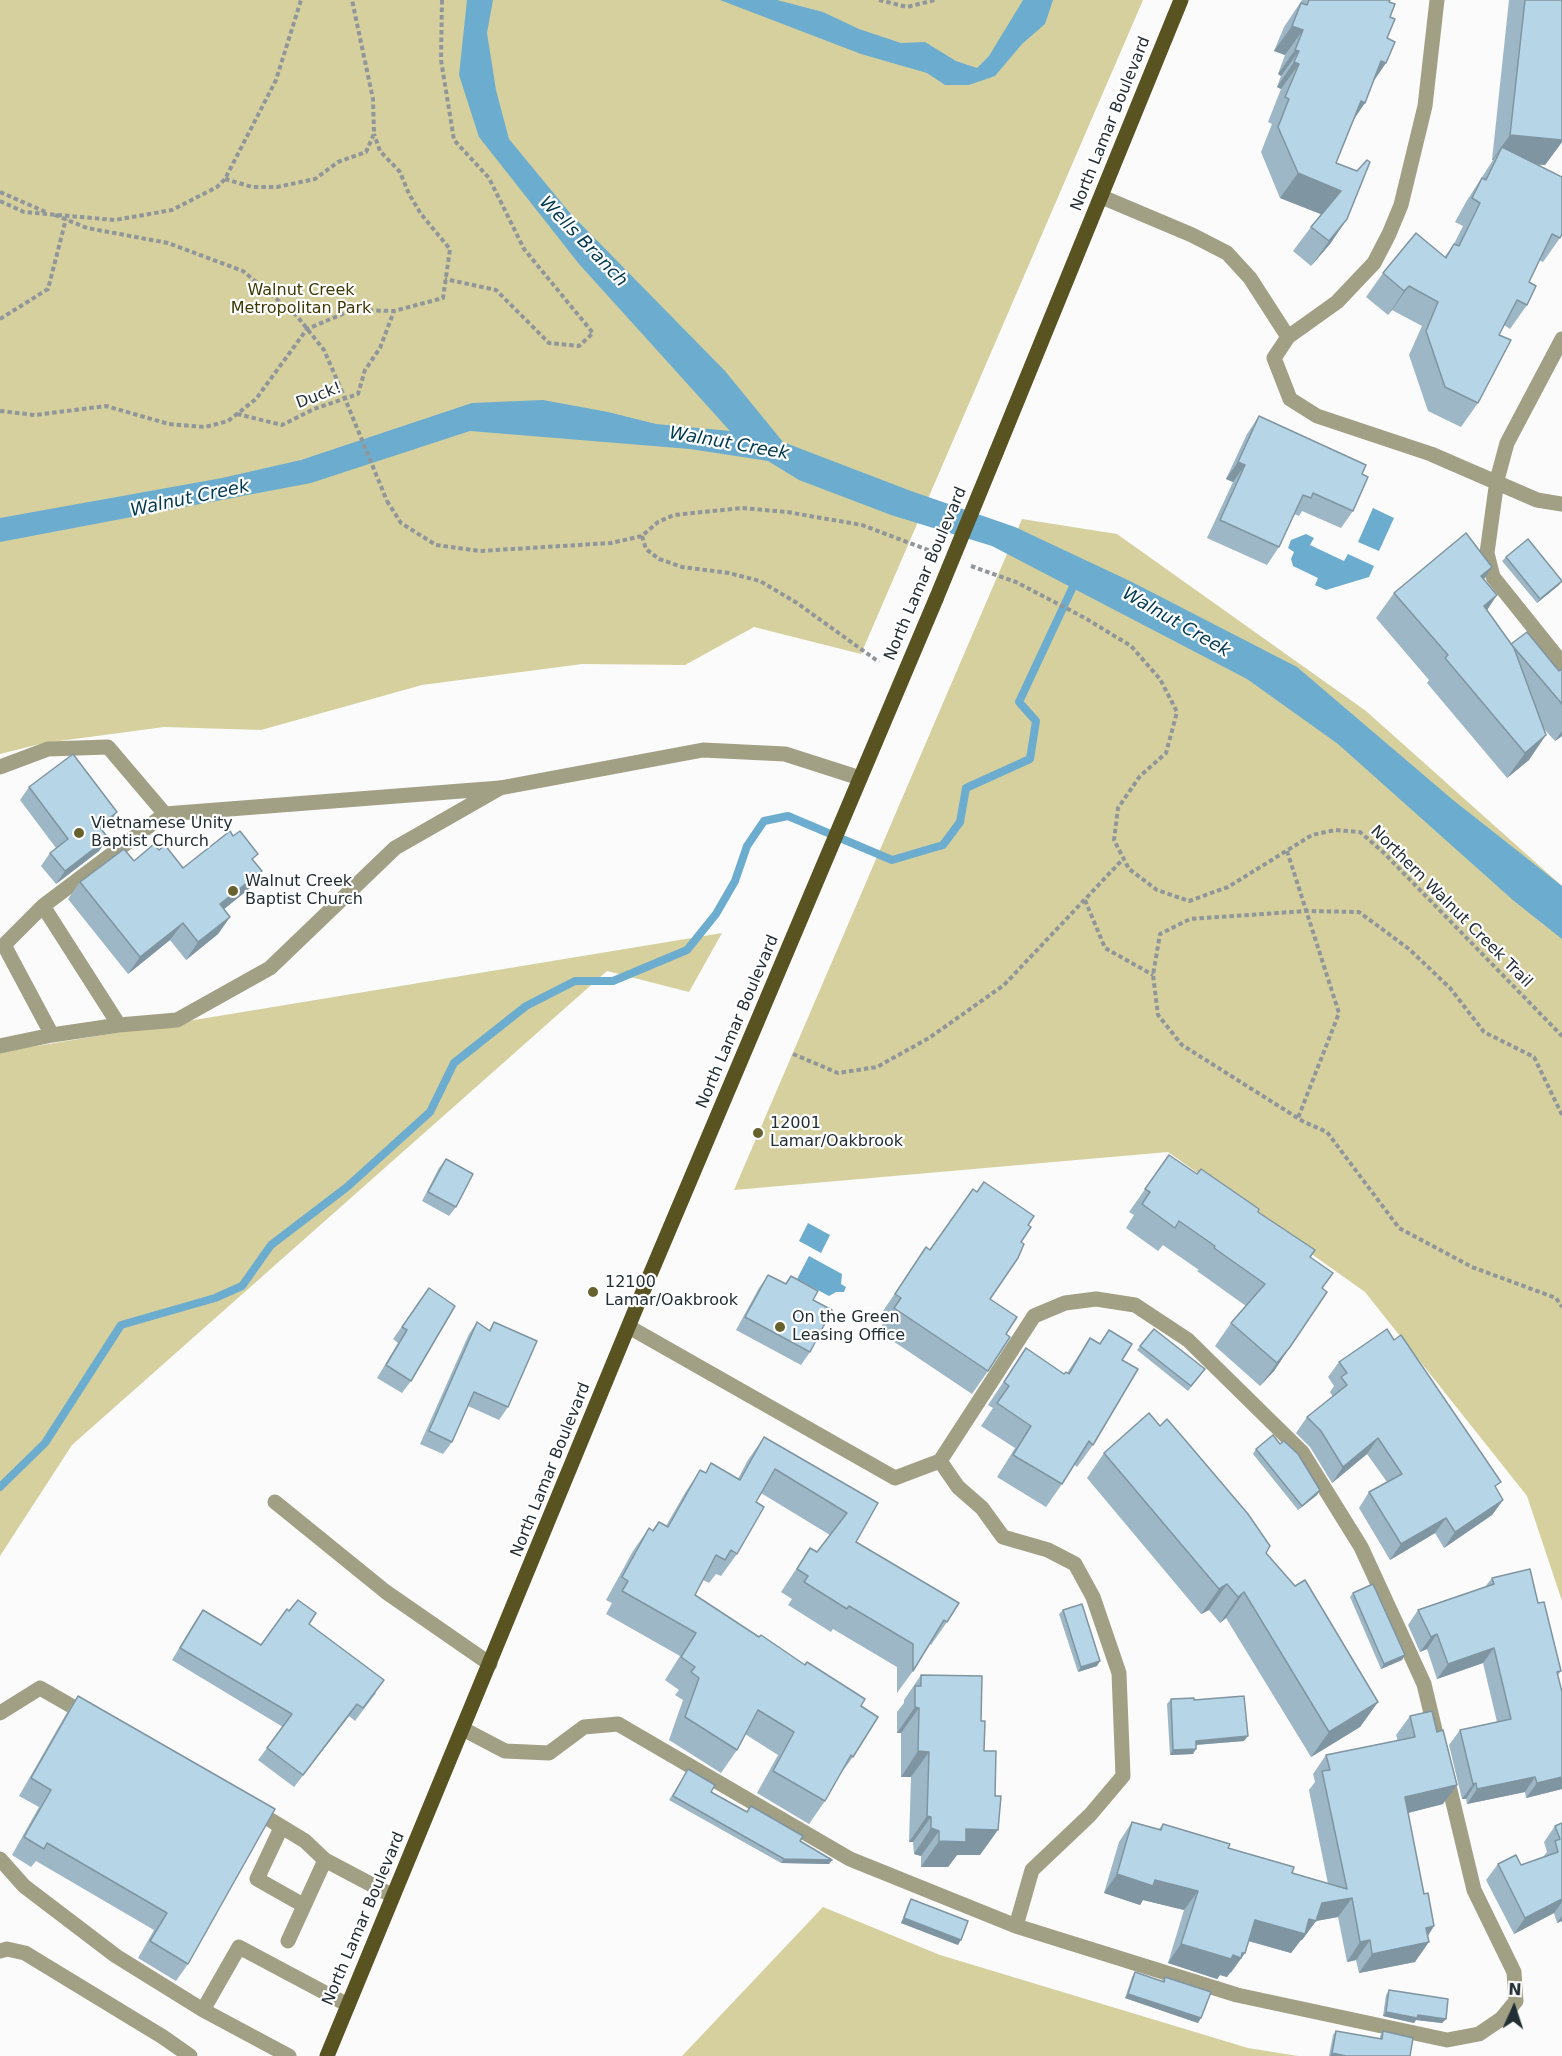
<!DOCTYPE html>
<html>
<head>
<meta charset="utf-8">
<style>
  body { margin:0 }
  #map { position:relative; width:1562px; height:2056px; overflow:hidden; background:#fbfbfb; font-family:"DejaVu Sans",sans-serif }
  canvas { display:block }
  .north { position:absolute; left:1484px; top:1978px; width:60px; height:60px; -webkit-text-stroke:4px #fff; paint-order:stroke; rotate:3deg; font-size:16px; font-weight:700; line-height:24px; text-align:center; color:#232f35 }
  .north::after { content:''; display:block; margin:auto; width:21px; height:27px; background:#232f35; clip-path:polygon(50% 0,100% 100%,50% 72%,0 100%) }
</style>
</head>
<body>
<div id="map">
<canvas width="1562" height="2056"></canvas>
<div class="north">N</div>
</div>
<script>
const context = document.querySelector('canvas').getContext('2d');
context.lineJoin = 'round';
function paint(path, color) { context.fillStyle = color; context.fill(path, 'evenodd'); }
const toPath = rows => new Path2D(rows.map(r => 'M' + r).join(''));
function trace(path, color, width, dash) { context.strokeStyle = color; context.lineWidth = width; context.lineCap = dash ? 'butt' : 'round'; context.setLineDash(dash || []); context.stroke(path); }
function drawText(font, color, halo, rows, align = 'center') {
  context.font = font + ' "DejaVu Sans",sans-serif'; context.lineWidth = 4.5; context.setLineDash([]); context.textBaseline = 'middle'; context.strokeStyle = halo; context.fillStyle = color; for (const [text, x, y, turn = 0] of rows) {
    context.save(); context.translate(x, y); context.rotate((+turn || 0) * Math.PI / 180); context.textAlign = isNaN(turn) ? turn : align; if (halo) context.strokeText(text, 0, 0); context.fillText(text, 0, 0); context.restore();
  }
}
paint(toPath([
  [0,0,1143,0,861,654,754,627,685,665,582,664,422,685,261,730,164,727,44,743,0,754],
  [1022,519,1117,534,1366,711,1562,886,1562,1601,1527,1496,1365,1292,1168,1152,734,1190],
  [722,933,689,992,607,971,72,1445,0,1556,0,1052],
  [823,1907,940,1955,1248,2048,1298,2056,682,2056]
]), '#d6d09e');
paint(toPath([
  [467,0,493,0,487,33,496,90,509,139,570,213,725,371,783,442,911,491,1015,527,1132,582,1297,667,1453,800,1562,886,1562,939,1514,901,1338,744,1247,679,992,546,891,515,799,480,768,461,690,449,470,431,311,483,0,542,0,518,222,478,301,460,472,403,543,400,608,412,656,424,730,431,579,264,479,137,459,75],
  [720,0,777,0,823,12,859,29,901,43,925,42,956,61,977,68,989,56,1023,0,1053,0,1045,24,1022,44,995,76,969,85,945,85,927,73,861,54],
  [1373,508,1394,518,1379,551,1358,542],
  [1306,534,1314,538,1310,545,1344,561,1348,554,1374,566,1369,577,1326,590,1315,585,1318,578,1293,566,1291,559,1294,552,1288,548,1291,540],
  [808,1223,830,1235,821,1253,799,1241],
  [809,1256,842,1274,841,1284,846,1287,844,1292,836,1292,829,1296,797,1279]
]), '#6cadcf');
trace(toPath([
  [0,1487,45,1443,121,1325,215,1298,242,1286,271,1245,347,1187,430,1112,454,1063,526,1006,575,981,613,981,687,950,716,914,735,881,747,846,764,821,788,816,892,860,943,845,960,822,966,788,1030,759,1036,721,1019,702,1077,578]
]), '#6cadcf', 8);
trace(toPath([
  [442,0,441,60,454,140,489,178,524,249,593,333,579,346,549,343,496,290,445,279],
  [879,0,907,7,935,0],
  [225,179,252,187,277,187,315,179,338,162,366,152,374,134,373,99,352,0],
  [0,192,48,213],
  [0,201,24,212,115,220,172,210,217,187,225,179,276,80,301,0],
  [55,215,87,228,168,243,243,271,297,316,324,350,341,389],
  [0,319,48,289,66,219],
  [0,411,35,415,106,406,169,424,205,427,228,421,256,399,307,329,352,310,394,311,443,298,450,249,421,214,409,194,400,172,380,151,374,134],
  [237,414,282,425,314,409,358,394,365,370,380,348,394,311],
  [387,501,401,523,436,545,480,551,611,543,642,536,658,522,674,515,742,508,787,512,862,525,936,553],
  [642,536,646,549,659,559,682,567,729,573,760,581,797,603,879,662],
  [971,566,1016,582,1085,618,1131,646,1160,679,1177,712,1166,753,1140,776,1118,808,1114,840,1129,869,1157,890,1189,901,1228,887,1312,835,1335,830,1360,832,1383,852,1562,1036],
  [1287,851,1339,1013,1298,1118],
  [1085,900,1105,948,1153,975],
  [793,1054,838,1073,877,1067,929,1038,1004,985,1124,858],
  [1562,1115,1534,1057,1484,1032,1450,988,1409,949,1359,912,1306,911,1190,919,1160,934,1153,975,1158,1015,1182,1045,1304,1122,1327,1132,1399,1228,1472,1267,1556,1298,1562,1307]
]), '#909699', 4, [4.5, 3]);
trace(toPath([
  [1437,0,1425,106,1401,205,1389,234,1374,263,1337,302,1288,337,1274,358,1290,399,1317,416,1431,454,1537,500,1562,504],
  [1102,197,1192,235,1227,253,1250,278,1288,337],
  [1562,339,1507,443,1497,480,1487,553,1493,577,1562,663],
  [0,767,48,749,108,747,165,814],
  [500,788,395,848,270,968,177,1020,119,1025,43,906,165,814,500,788,703,750,785,754,860,778],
  [43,906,4,945,52,1035,119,1025],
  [0,1046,52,1035],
  [629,1327,895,1478,940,1461,1034,1316,1065,1303,1096,1299,1135,1305,1188,1340,1302,1452,1361,1547,1424,1684,1435,1730],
  [940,1461,958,1487,982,1508,1003,1537,1048,1550,1075,1564,1093,1597,1119,1673,1123,1776,1090,1815,1032,1870,1016,1926],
  [275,1502,386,1592,490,1664],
  [0,1713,40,1688,89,1716],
  [463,1729,505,1751,549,1753,584,1727,618,1724,850,1859,1016,1926,1237,1995,1447,2040,1479,2034,1501,2019,1516,2001,1514,1972,1474,1890,1446,1773],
  [254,1810,305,1841,325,1860,393,1896],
  [281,1828,257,1879,303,1905],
  [0,1859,24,1886,116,1956,203,2010],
  [288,1941,325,1860],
  [0,1951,7,1949,25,1953,163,2037,190,2056],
  [289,2056,203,2010,239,1947,348,2005]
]), '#a19f84', 15);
trace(toPath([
  [996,453,1181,0],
  [327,2056,636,1308,936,599]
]), '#595321', 15);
trace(toPath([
  [341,389,387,501]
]), '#909699', 4, [4.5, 3]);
trace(toPath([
  [936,599,996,453]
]), '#595321', 15);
paint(toPath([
  [1302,0,1390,0,1390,17,1387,38,1373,82,1354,119,1336,163,1347,219,1330,244,1311,266,1293,251,1311,227,1321,214,1280,198,1261,152,1272,124,1268,122,1281,89,1277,87,1281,76,1278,74,1285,55,1274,51,1284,27],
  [1509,0,1562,0,1562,142,1545,165,1537,165,1560,238,1543,262,1539,260,1529,282,1527,305,1510,329,1504,325,1499,335,1478,403,1461,427,1428,411,1409,355,1422,326,1392,310,1388,315,1366,297,1383,273,1445,256,1454,244,1463,226,1455,222,1466,202,1493,160,1492,160],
  [1259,416,1362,474,1353,511,1341,528,1302,511,1299,516,1294,514,1279,547,1267,565,1207,538,1233,482,1226,479,1247,434],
  [1506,557,1559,585,1537,603,1502,561],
  [1484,580,1487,610,1511,644,1559,671,1562,669,1562,736,1555,741,1544,729,1529,760,1507,778,1427,683,1429,680,1376,618,1394,593],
  [29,787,108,825,102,830,108,838,99,851,56,884,41,866,50,853,56,848,20,800],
  [159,850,183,868,254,861,262,871,249,889,224,909,230,917,218,934,186,960,170,940,128,974,68,899,80,882,134,861],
  [1169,1155,1197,1174,1258,1212,1310,1257,1322,1288,1290,1347,1274,1371,1260,1386,1215,1346,1231,1323,1246,1306,1197,1271,1199,1270,1163,1245,1158,1251,1126,1228,1134,1215,1129,1212],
  [446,1159,456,1207,449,1216,422,1201,439,1168],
  [1028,1225,1021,1242,990,1299,1006,1334,988,1371,972,1394,878,1331,885,1321,879,1317,926,1247,930,1250],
  [768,1275,785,1284,791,1276,813,1300,810,1352,801,1365,736,1330,759,1288],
  [429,1288,411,1381,402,1393,377,1378,398,1343,393,1339],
  [477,1322,489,1330,494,1322,508,1407,499,1420,468,1406,452,1442,443,1454,420,1444,469,1334],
  [1109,1330,1122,1360,1093,1445,1077,1467,1074,1464,1062,1484,1046,1507,997,1477,1015,1448,981,1426,993,1408,988,1405,1026,1348,1064,1374,1067,1373,1090,1338,1099,1344],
  [1140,1346,1205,1369,1188,1391,1137,1350],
  [1339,1362,1496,1489,1503,1500,1492,1515,1444,1548,1435,1533,1390,1560,1359,1508,1369,1492,1387,1482,1367,1454,1332,1483,1310,1447,1296,1433,1307,1417,1333,1397,1330,1392,1334,1386,1328,1377],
  [764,1437,878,1503,856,1542,947,1622,931,1645,930,1644,913,1671,897,1693,897,1667,833,1629,831,1632,788,1605,792,1599,781,1592,810,1548,817,1552,830,1535,761,1493,756,1502,737,1554,721,1576,716,1574,709,1583,703,1580,695,1595,861,1706,853,1757,839,1776,825,1801,809,1824,757,1793,778,1755,745,1734,737,1750,721,1773,669,1740,683,1700,675,1695,679,1690,665,1680,680,1656,606,1614,612,1603,606,1600,633,1551,649,1528,652,1531,659,1522,666,1526,685,1493,700,1470,705,1473,711,1463,738,1479,748,1460],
  [1280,1444,1317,1495,1298,1510,1253,1454,1256,1449],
  [1104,1453,1266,1553,1378,1702,1360,1727,1311,1757,1226,1618,1220,1623,1209,1610,1201,1614,1087,1478],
  [1492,1578,1538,1603,1561,1671,1558,1675,1562,1789,1526,1798,1525,1792,1467,1804,1466,1799,1462,1799,1449,1745,1460,1730,1497,1722,1483,1663,1437,1679,1427,1649,1420,1652,1408,1625,1418,1610,1485,1587],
  [1353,1593,1405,1655,1402,1660,1381,1669,1350,1597],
  [203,1610,261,1645,309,1624,376,1693,355,1721,349,1716,294,1787,258,1760,283,1727,172,1660,194,1623],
  [1063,1610,1097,1666,1078,1672,1059,1614],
  [921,1675,981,1721,980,1855,957,1855,948,1867,921,1867,921,1856,914,1854,913,1842,909,1842,911,1777,901,1777,901,1733,897,1733,897,1712,904,1703,904,1700],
  [78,1696,188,1964,176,1981,138,1958,154,1930,36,1861,31,1867,12,1855,39,1807,19,1796,66,1714],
  [1171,1699,1194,1700,1244,1741,1196,1745,1193,1754,1170,1755,1167,1704],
  [1410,1716,1443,1804,1408,1813,1424,1894,1434,1926,1428,1936,1415,1962,1359,1973,1356,1960,1347,1962,1338,1917,1316,1921,1302,1940,1301,1940,1291,1953,1248,1941,1245,1953,1231,1973,1230,1972,1227,1977,1220,1975,1217,1979,1168,1963,1184,1910,1143,1900,1140,1905,1104,1893,1119,1842,1132,1822,1159,1829,1163,1824,1228,1848,1292,1873,1328,1884,1309,1790,1315,1782,1313,1774,1326,1755,1398,1741,1396,1735],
  [688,1769,711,1792,747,1812,751,1806,800,1841,832,1860,829,1864,781,1863,669,1800],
  [1562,1823,1562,1921,1557,1923,1554,1913,1514,1934,1486,1880,1498,1864,1521,1865,1543,1857,1547,1852,1544,1842,1555,1826],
  [911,1899,958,1945,901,1923,908,1904],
  [1135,1972,1162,1981,1165,1977,1198,2023,1125,1998,1132,1977],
  [1389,1990,1446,2019,1442,2023,1416,2020,1414,2023,1383,2016,1386,1995],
  [1336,2031,1380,2039,1380,2036,1383,2031,1410,2056,1329,2056,1333,2035]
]), '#9db7c6');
paint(toPath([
  [1292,26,1303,30,1285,55,1274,51],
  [1295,50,1299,51,1281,76,1278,74],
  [1381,61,1386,63,1369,88],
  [1294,62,1299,64,1281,89,1277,87],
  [1361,101,1365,103,1348,128],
  [1510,135,1562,140,1562,142,1545,165,1496,160,1502,147,1493,160,1492,160],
  [1298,173,1341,191,1323,215,1280,198],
  [1347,219,1330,244,1311,266,1329,241],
  [1409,286,1392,310,1388,315,1404,291],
  [1238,462,1245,465,1233,482,1226,479],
  [1492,567,1475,593,1481,576],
  [1562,581,1559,585,1537,603,1540,599],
  [1497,595,1480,621,1484,606],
  [1562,731,1562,736,1555,741],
  [1546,735,1529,760,1507,778,1525,753],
  [117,812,108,825,90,839,99,826],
  [108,838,99,851,56,884,65,871],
  [262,871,249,889,208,922,220,904],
  [230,917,218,934,186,960,198,942],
  [183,923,170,940,128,974,140,957],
  [1290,1347,1274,1371,1260,1386,1277,1363],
  [1378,1438,1367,1454,1332,1483,1343,1467],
  [1320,1490,1317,1495,1298,1510,1302,1506],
  [1503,1500,1492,1515,1444,1548,1455,1532],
  [1446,1518,1435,1533,1390,1560,1401,1544],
  [1227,1584,1209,1610,1201,1614,1219,1589],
  [1244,1592,1226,1618,1220,1623,1238,1597],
  [1437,1634,1427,1649,1420,1652,1431,1637],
  [1494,1648,1483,1663,1437,1679,1448,1664],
  [1405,1655,1402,1660,1381,1669,1384,1664],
  [1100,1661,1097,1666,1078,1672,1081,1667],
  [1378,1702,1360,1727,1311,1757,1329,1732],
  [357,1704,349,1716,294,1787,303,1775],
  [915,1707,919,1708,901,1733,897,1733],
  [1248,1736,1244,1741,1193,1745,1196,1741],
  [1196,1749,1193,1754,1170,1755,1173,1750],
  [918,1751,929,1752,911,1777,901,1777],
  [1535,1777,1525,1792,1467,1804,1477,1789],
  [1562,1777,1562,1789,1526,1798,1537,1783],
  [1476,1783,1466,1799,1462,1799,1473,1784],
  [1457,1785,1443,1804,1392,1817,1405,1797],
  [927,1816,931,1817,913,1842,909,1842],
  [931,1828,939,1831,921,1856,914,1854],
  [966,1829,998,1830,980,1855,957,1855,948,1867,921,1867,939,1841],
  [784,1859,832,1860,829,1864,781,1863],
  [1117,1874,1155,1880,1198,1891,1184,1910,1143,1900,1140,1905,1104,1893],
  [1352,1898,1338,1917,1316,1921,1302,1940,1301,1940,1291,1953,1242,1939,1255,1920,1322,1903],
  [1562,1899,1562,1902,1554,1913,1514,1934,1525,1918],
  [1562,1916,1562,1921,1557,1923],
  [904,1918,961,1940,958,1945,901,1923],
  [1434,1926,1422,1944,1429,1942,1415,1962,1359,1973,1372,1954,1426,1928],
  [1370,1940,1356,1960,1347,1962,1360,1942],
  [1181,1944,1233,1955,1242,1953,1245,1953,1227,1977,1220,1975,1217,1979,1168,1963],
  [1128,1994,1201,2018,1198,2023,1125,1998],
  [1386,2012,1418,2015,1446,2019,1442,2023,1416,2020,1414,2023,1383,2016],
  [1332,2053,1346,2056,1330,2056]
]), '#7f95a1');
const building = toPath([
  [1309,0,1390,0,1389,2,1395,4,1390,17,1395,19,1387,38,1395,42,1386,63,1381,61,1365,103,1361,101,1336,163,1357,171,1367,160,1370,162,1347,219,1329,241,1311,227,1341,191,1298,173,1278,127,1289,99,1285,97,1299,64,1294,62,1299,51,1295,50,1303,30,1292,26,1301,3,1307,5,1309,0],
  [1525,0,1562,0,1562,140,1510,135,1525,0],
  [1502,147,1562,177,1562,234,1560,238,1552,234,1529,282,1536,286,1527,305,1517,300,1499,335,1511,340,1478,403,1445,387,1426,331,1438,302,1409,286,1404,291,1383,273,1416,233,1446,258,1454,244,1459,246,1480,203,1472,198,1482,178,1486,180,1502,147],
  [1259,416,1366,465,1362,474,1368,477,1353,511,1313,493,1311,498,1303,495,1279,547,1220,520,1245,465,1238,462,1259,416],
  [1466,533,1492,567,1481,576,1497,595,1484,606,1514,648,1546,735,1525,753,1445,658,1448,655,1394,593,1466,533],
  [1528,539,1562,581,1540,599,1506,557,1528,539],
  [1527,632,1559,671,1562,669,1562,704,1511,644,1527,632],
  [73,754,117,812,99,826,108,838,65,871,50,853,68,839,29,787,73,754],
  [230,831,233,836,240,831,258,854,252,859,262,871,220,904,230,917,198,942,183,923,140,957,80,882,124,849,134,861,154,844,159,850,165,845,183,868,230,831],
  [1169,1155,1197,1174,1201,1169,1259,1209,1258,1212,1315,1250,1310,1257,1333,1273,1322,1288,1327,1292,1290,1347,1277,1363,1231,1323,1265,1284,1214,1248,1215,1246,1179,1221,1175,1228,1142,1204,1150,1192,1145,1189,1169,1155],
  [446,1159,473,1174,456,1207,428,1192,446,1159],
  [984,1182,1034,1216,1028,1225,1031,1227,1021,1242,1024,1244,1018,1258,990,1299,1017,1317,1006,1334,1010,1337,988,1371,894,1308,901,1298,895,1294,926,1247,930,1250,973,1189,977,1192,984,1182],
  [768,1275,786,1284,791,1276,818,1291,813,1300,832,1310,810,1352,745,1317,768,1275],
  [429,1288,455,1306,411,1381,386,1365,407,1330,402,1327,429,1288],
  [477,1322,490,1331,494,1322,537,1341,508,1407,474,1392,452,1442,429,1431,477,1322],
  [1154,1329,1205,1369,1191,1386,1140,1346,1154,1329],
  [1387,1329,1394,1340,1401,1335,1501,1482,1495,1486,1503,1500,1455,1532,1446,1518,1401,1544,1369,1492,1402,1474,1378,1438,1343,1467,1321,1431,1307,1417,1347,1385,1341,1377,1347,1373,1339,1362,1387,1329],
  [1109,1330,1132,1344,1122,1360,1138,1369,1093,1445,1089,1441,1062,1484,1013,1455,1031,1426,997,1403,1009,1386,1004,1382,1026,1348,1064,1374,1066,1372,1069,1374,1090,1338,1100,1344,1109,1330],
  [1149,1413,1160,1426,1167,1419,1186,1441,1248,1514,1270,1546,1266,1553,1295,1586,1305,1580,1378,1702,1329,1732,1244,1592,1238,1597,1227,1584,1219,1589,1104,1453,1149,1413],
  [1273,1435,1280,1444,1284,1441,1298,1454,1320,1490,1302,1506,1256,1449,1273,1435],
  [764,1437,878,1503,856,1542,959,1603,947,1622,944,1620,913,1671,913,1644,849,1606,847,1609,804,1582,808,1576,797,1569,810,1548,817,1552,847,1513,775,1469,756,1502,764,1507,737,1554,731,1550,725,1560,716,1555,695,1595,759,1637,761,1635,805,1665,807,1662,865,1699,861,1706,878,1717,853,1757,851,1755,825,1801,773,1771,794,1732,758,1710,737,1750,685,1717,699,1678,691,1672,695,1667,681,1657,696,1633,622,1591,628,1581,622,1577,649,1528,653,1531,659,1522,668,1527,700,1470,706,1473,711,1463,740,1480,764,1437],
  [1530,1569,1538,1603,1544,1602,1561,1671,1557,1672,1562,1692,1562,1777,1537,1783,1535,1777,1477,1789,1476,1783,1473,1784,1460,1730,1511,1719,1494,1648,1448,1664,1437,1634,1431,1637,1418,1610,1494,1584,1492,1578,1530,1569],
  [1373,1584,1405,1655,1384,1664,1353,1593,1373,1584],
  [298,1600,316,1613,309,1624,384,1680,363,1708,357,1704,303,1775,267,1748,292,1714,180,1648,203,1610,261,1645,287,1609,289,1611,298,1600],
  [1082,1604,1100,1661,1081,1667,1063,1610,1082,1604],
  [921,1675,982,1676,981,1721,985,1721,984,1751,996,1751,995,1796,1001,1796,998,1830,966,1829,966,1842,939,1841,939,1831,931,1828,931,1817,927,1816,929,1752,918,1751,919,1708,915,1707,915,1686,921,1686,921,1675],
  [78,1696,275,1809,188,1964,150,1941,167,1913,47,1843,44,1849,24,1837,51,1790,31,1778,78,1696],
  [1244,1696,1248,1736,1196,1741,1196,1749,1173,1750,1171,1699,1194,1698,1194,1700,1244,1696],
  [1432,1711,1437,1732,1443,1730,1457,1785,1405,1797,1424,1894,1428,1893,1434,1926,1426,1928,1429,1942,1372,1954,1370,1940,1360,1942,1352,1898,1322,1903,1316,1921,1309,1919,1305,1934,1255,1920,1245,1953,1242,1953,1241,1958,1233,1955,1231,1959,1181,1944,1198,1891,1155,1880,1153,1886,1117,1874,1132,1822,1161,1830,1163,1824,1230,1844,1228,1848,1294,1867,1292,1873,1347,1889,1322,1771,1330,1770,1326,1755,1415,1737,1410,1716,1432,1711],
  [688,1769,715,1785,711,1792,747,1812,751,1806,803,1836,800,1841,832,1860,784,1859,673,1796,688,1769],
  [1562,1823,1562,1899,1525,1918,1498,1864,1516,1855,1521,1865,1558,1852,1555,1841,1560,1839,1555,1826,1562,1823],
  [911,1899,968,1921,961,1940,904,1918,911,1899],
  [1135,1972,1164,1982,1165,1977,1211,1992,1201,2018,1128,1994,1135,1972],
  [1389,1990,1448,1999,1446,2019,1418,2015,1417,2018,1386,2012,1389,1990],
  [1336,2031,1382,2039,1383,2031,1413,2038,1410,2056,1346,2056,1332,2053,1336,2031]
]);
paint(building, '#b6d5e6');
trace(building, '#7f95a1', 1.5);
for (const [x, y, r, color] of [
  [79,833,6,"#67612e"],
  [233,891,6,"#67612e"],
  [758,1133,6,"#67612e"],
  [593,1292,6,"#67612e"],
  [780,1327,6,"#67612e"]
]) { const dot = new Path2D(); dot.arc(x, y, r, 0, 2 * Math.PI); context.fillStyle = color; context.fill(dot); trace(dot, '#fff', 2); }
drawText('16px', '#232f35', '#fff', [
  ["North Lamar Boulevard",1111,124,-68],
  ["Duck!",319,396,-21],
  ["North Lamar Boulevard",926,574,-67],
  ["Northern Walnut Creek Trail",1451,907,45],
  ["North Lamar Boulevard",738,1022,-67],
  ["North Lamar Boulevard",551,1470,-68],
  ["North Lamar Boulevard",364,1919,-67]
]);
drawText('16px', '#3f3905', '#fff', [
  ["Walnut Creek",301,291],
  ["Metropolitan Park",301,309]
]);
drawText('16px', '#232f35', '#fff', [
  ["Vietnamese Unity",91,824],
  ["Baptist Church",91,842],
  ["Walnut Creek",245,882],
  ["Baptist Church",245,900],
  ["12001",770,1124],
  ["Lamar/Oakbrook",770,1142],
  ["12100",605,1283],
  ["Lamar/Oakbrook",605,1301],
  ["On the Green",792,1318],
  ["Leasing Office",792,1336]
], 'left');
drawText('italic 18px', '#003950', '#fff', [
  ["Wells Branch",583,242,46],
  ["Walnut Creek",729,444,10],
  ["Walnut Creek",190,499,-12],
  ["Walnut Creek",1176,623,30]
]);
</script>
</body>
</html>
